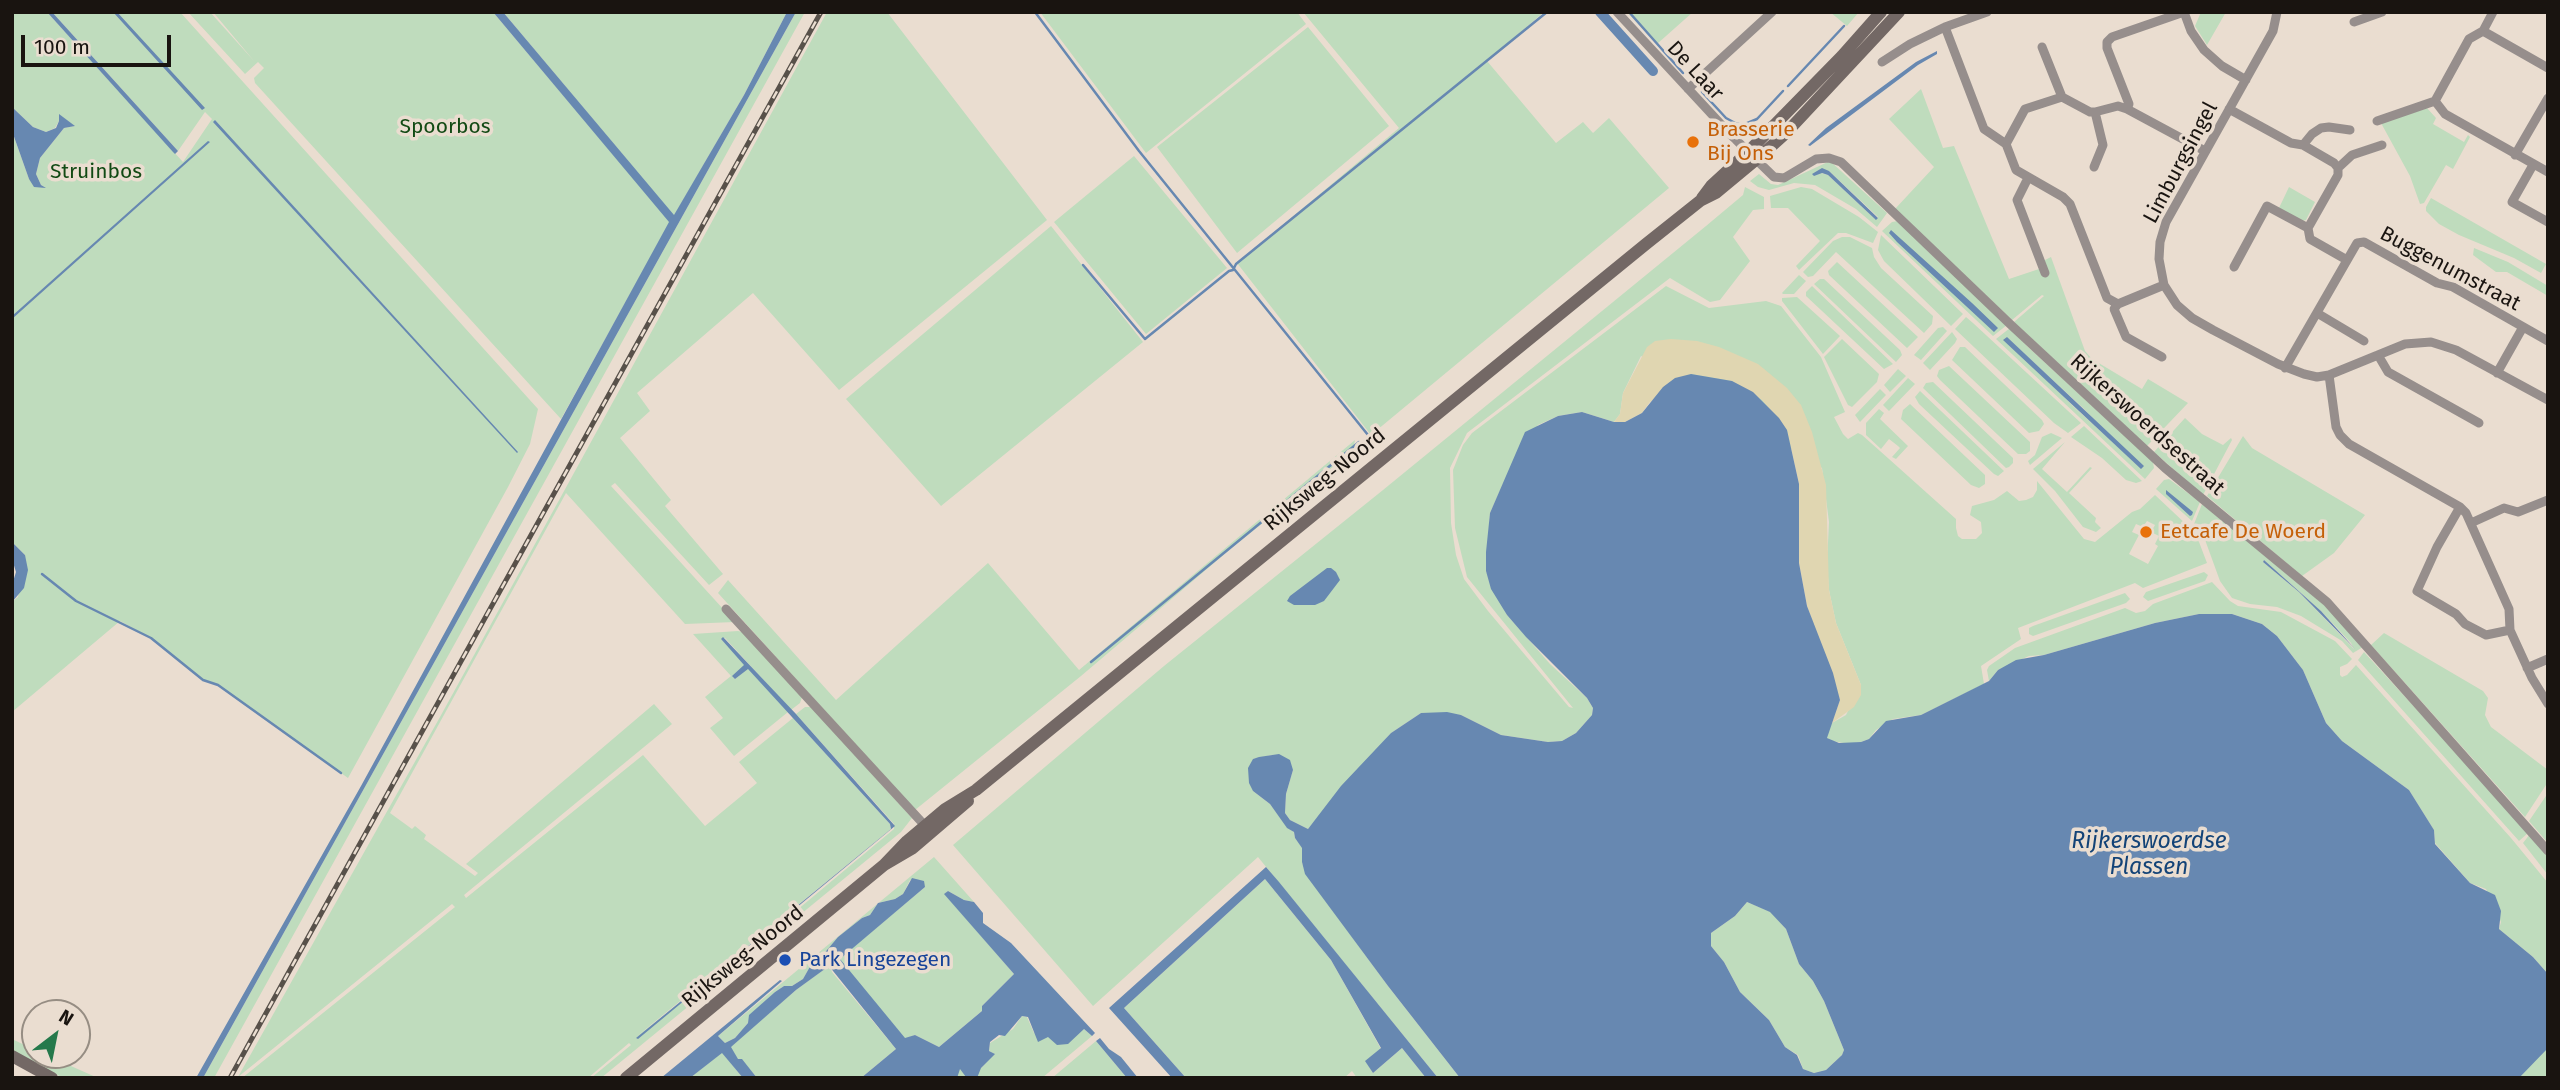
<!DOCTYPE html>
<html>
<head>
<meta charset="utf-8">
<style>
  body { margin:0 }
  #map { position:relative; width:2560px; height:1090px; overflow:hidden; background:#eaddd0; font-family:"Fira Sans",sans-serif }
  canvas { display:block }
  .frame { position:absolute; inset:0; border:14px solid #191410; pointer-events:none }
  .north { position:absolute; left:21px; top:999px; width:70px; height:70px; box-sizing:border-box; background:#eaddd0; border:2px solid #968d83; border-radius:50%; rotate:32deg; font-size:19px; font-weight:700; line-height:28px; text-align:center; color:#191410 }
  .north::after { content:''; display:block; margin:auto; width:24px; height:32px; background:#25794b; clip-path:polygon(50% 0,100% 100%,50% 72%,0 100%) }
  .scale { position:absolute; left:21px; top:35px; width:150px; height:32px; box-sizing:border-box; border:4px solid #191410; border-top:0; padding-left:9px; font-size:21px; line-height:24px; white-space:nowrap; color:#191410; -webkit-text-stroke:5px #eaddd0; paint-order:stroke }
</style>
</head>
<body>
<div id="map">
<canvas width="2560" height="1090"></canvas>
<div class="frame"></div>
<div class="north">N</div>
<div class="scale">100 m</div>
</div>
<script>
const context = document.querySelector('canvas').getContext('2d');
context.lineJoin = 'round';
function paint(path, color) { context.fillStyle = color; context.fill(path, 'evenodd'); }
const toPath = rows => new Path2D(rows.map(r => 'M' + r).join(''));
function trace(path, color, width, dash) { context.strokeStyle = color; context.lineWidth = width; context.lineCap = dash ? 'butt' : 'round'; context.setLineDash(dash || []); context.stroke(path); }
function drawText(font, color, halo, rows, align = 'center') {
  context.font = font + ' "Fira Sans",sans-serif'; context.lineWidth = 7; context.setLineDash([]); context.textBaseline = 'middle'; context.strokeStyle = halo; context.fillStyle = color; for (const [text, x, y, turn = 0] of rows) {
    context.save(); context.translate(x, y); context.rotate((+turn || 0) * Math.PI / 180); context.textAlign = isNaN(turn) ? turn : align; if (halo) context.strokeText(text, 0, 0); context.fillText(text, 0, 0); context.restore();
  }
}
paint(toPath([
  [12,12,47,12,183,162,212,119,205,112,178,151,52,12,180,12,538,409,530,444,508,487,348,778,218,685,203,680,151,638,120,621,12,712,12,602,18,597,25,555,12,542,12,131,29,179,44,187,41,185,36,174,40,158,64,128,74,126,59,115,59,121,55,128,46,132,33,127,12,107],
  [188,12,210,12,254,61,213,12,493,12,670,222,561,419,255,83,254,78,264,68,258,62,245,74],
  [503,12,787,12,744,95,674,216],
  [796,12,805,12,214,1078,203,1078],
  [827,12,887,12,1047,220,839,390,753,293,637,393,650,411,620,438,671,500,665,506,723,574,709,585,615,483,611,486,735,622,685,624,566,493,390,813,412,829,415,826,426,835,424,839,475,876,478,873,466,864,654,704,672,724,464,895,466,898,643,755,705,826,757,783,739,762,793,718,890,824,891,829,636,1037,754,946,894,829,894,824,796,714,805,707,812,707,912,818,901,832,601,1078,591,1078,631,1045,629,1043,588,1078,242,1078,455,907,452,904,238,1077,440,717],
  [1040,12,1297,12,1306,24,1146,153],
  [1303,12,1544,12,1487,61,1556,143,1583,122,1593,133,1609,118,1669,188,1371,435,1237,263,1399,128],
  [1627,12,1693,12,1657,44],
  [1830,12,1859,12,1847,26],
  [2201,12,2226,12,2207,45,2195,26],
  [1308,27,1389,126,1237,253,1157,147],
  [1921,89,1943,148,1954,146,2009,279,2039,269,2045,260,2051,257,2085,351,2092,359,2142,389,2148,379,2188,403,2147,446,2014,322,2044,296,2042,295,2012,320,1895,209,1934,167,1889,119],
  [2427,108,2436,118,2433,124,2464,142,2468,135,2470,137,2453,169,2446,165,2424,203,2420,204,2410,176,2381,123],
  [1134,156,1227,268,1146,334,1054,222],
  [1830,161,1887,213,1877,227,1856,209,1815,185,1794,183,1769,190,1758,187,1750,181,1759,174,1771,184,1778,185],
  [1829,171,1878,217,1878,218,1875,219,1828,175,1821,173],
  [1745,187,1764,197,1764,209,1753,210,1733,237,1750,261,1720,300,1710,302,1670,278,1467,433,1450,468,1451,523,1456,555,1464,579,1488,611,1569,707,1573,708,1467,577,1455,528,1453,470,1463,445,1472,433,1666,286,1709,308,1766,301,1781,306,1821,357,1845,412,1834,417,1843,434,1848,439,1858,433,1862,435,1889,459,1956,519,1956,528,1958,536,1962,539,1976,539,1982,533,1981,522,1970,515,1972,506,1994,500,2007,491,2019,501,2026,500,2033,497,2037,490,2037,481,2084,539,2095,542,2132,512,2140,509,2155,495,2188,526,2199,542,2207,563,2143,588,2135,583,2018,628,2021,639,1981,666,1984,684,1921,715,1893,719,1876,730,1869,739,1861,742,1849,744,1832,741,1827,738,1828,730,1832,723,1846,715,1861,685,1836,623,1829,590,1827,563,1829,522,1822,468,1641,356,1623,393,1620,414,1614,422,1582,412,1558,416,1538,425,1503,484,1490,513,1486,571,1507,615,1550,664,1587,698,1593,708,1592,715,1576,733,1562,741,1548,742,1501,735,1461,715,1421,713,1391,733,1308,829,1290,820,1285,813,1286,794,1293,770,1272,755,1253,759,1253,791,1270,804,1287,827,1294,832,1295,838,1303,848,1302,862,1306,874,1388,986,1460,1078,1438,1078,1258,857,1093,1006,953,845,1164,666,1383,490,1706,226,1743,195],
  [2147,521,2155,525,2151,532,2159,536,2155,544,2158,546,2148,564,2129,554,2139,535,2132,532,2136,524,2143,527],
  [1801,187,1812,189,1859,217,1878,232,1873,243,1846,233,1838,233,1799,270,1796,266,1820,241,1788,208,1771,208,1770,196],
  [2289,187,2315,202,2306,220,2302,221,2279,208],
  [2431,198,2546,264,2541,273,2514,258,2459,235,2439,224,2426,211,2426,207],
  [1898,221,1928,251,2007,325,1993,336,1882,231,1892,222],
  [1051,226,1143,342,941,506,846,399],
  [1881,235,1963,314,1951,326,1884,261,1878,250],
  [1842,237,1850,237,1872,248,1874,257,1881,268,1933,316,1932,324,1924,333,1836,252,1813,276,1808,277,1803,272,1833,241],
  [2474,248,2508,262,2548,286,2548,296,2507,272,2496,272,2473,255],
  [1837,262,1918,337,1907,348,1829,275,1828,271],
  [1799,275,1806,281,1794,294,1783,294,1782,293],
  [1820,279,1824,279,1900,350,1902,355,1896,362,1814,284],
  [1812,286,1893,364,1884,369,1806,296,1806,292],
  [1797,297,1840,336,1823,354,1782,301,1782,298],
  [1966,317,1973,323,2081,423,2068,433,2054,423,1955,329],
  [1943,327,1947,331,1921,360,1914,355,1938,328],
  [2010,328,2027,346,2153,462,2154,468,2145,479,1996,339],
  [2006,337,2083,408,2142,469,2073,406],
  [1952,332,1957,339,1955,343,1930,370,1923,363],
  [1842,339,1879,374,1877,382,1852,407,1848,405,1824,357],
  [1960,347,1965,347,2042,420,2044,424,2039,431,2029,433,1952,360],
  [1949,366,2030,442,2030,451,2026,454,2018,454,1940,380,1937,376,1939,370],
  [1898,369,1906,376,1890,392,1884,385],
  [1908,378,1915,384,1889,411,1883,405],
  [1933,382,2013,458,2013,463,2009,467,2006,468,1923,388,1926,383],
  [1880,389,1886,395,1860,422,1855,415],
  [1920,391,2004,471,1998,476,1994,474,1919,404,1915,397],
  [1910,404,1985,475,1985,484,1979,488,1971,485,1901,419,1903,410],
  [1879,409,1884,413,1880,419,1908,446,1896,459,1892,457,1900,448,1898,446,1889,439,1881,449,1866,435,1866,423],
  [2185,418,2202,434,2223,445,2231,438,2232,440,2203,495,2154,452],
  [2084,426,2142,481,2136,483,2126,480,2102,458,2071,437],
  [2051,433,2062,438,2030,465,2028,461,2035,455,2042,437],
  [2243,436,2252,448,2365,515,2334,553,2302,576,2207,496],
  [1355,440,1353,451,1234,546,1081,676,915,810,718,593,728,580,836,700,988,563,1079,670],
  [2065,442,2042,469,2067,492,2090,467,2092,468,2069,493,2096,518,2095,522,2101,528,2096,532,2083,527,2055,491,2033,469],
  [2169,479,2200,502,2192,521,2156,489,2164,480],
  [2202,504,2327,607,2363,647,2353,653,2342,641,2301,616,2277,607,2250,604,2232,598,2220,581,2204,537,2194,524],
  [2264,560,2321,611,2351,643,2354,649,2299,592,2263,562],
  [2204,572,2208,575,2205,581,2148,601,2143,597,2146,592],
  [2212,582,2230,601,2238,606,2281,612,2335,641,2352,659,2347,664,2340,667,2340,675,2342,677,2347,675,2356,665,2511,838,2548,883,2548,974,2533,957,2499,929,2501,922,2486,889,2470,883,2435,843,2434,830,2409,790,2342,741,2326,723,2303,670,2277,636,2262,624,2232,614,2199,614,2155,623,2044,655,2029,656,1998,670,1989,681,1987,670,1989,666,2015,648,2125,608,2136,613,2145,611,2153,604],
  [2125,593,2130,599,2126,603,2033,636,2029,634,2029,628,2033,626],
  [738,631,742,632,802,697,800,703,791,710,725,638,721,639,745,665,733,677,735,679,748,668,788,712,734,756,710,728,723,718,705,697,731,676,693,634],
  [2384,633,2483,691,2488,698,2485,715,2491,727,2548,770,2548,782,2525,817,2371,645],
  [2364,652,2526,829,2528,833,2519,841,2358,660],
  [2548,793,2548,843,2529,821],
  [2530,834,2548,856,2548,875,2523,843],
  [934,857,974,902,964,900,948,891,945,894,1014,974,982,1006,982,1011,939,1047,915,1035,905,1039,839,959,925,887,910,880,903,894,895,899,878,903,870,915,862,918,838,937,821,957,812,963,803,979,792,986,784,986,775,992,750,1015,748,1023,735,1038,725,1043,718,1036],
  [1265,879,1331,960,1381,1049,1366,1061,1373,1073,1402,1048,1426,1078,1357,1078,1352,1071,1344,1078,1186,1078,1124,1008],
  [1747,902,1771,912,1786,929,1799,964,1813,981,1824,1001,1844,1050,1842,1055,1826,1070,1814,1073,1803,1069,1798,1055,1785,1047,1769,1020,1740,992,1724,962,1711,946,1711,933,1735,916],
  [830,965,832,972,896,1049,861,1078,757,1078,742,1060,738,1060,730,1047,796,990],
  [1022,1016,1027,1017,1034,1033,1048,1037,1084,1029,1092,1036,1042,1078,957,1078,956,1076,960,1068,981,1068,994,1054,989,1051,990,1043,1013,1029],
  [12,1039,35,1050,35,1055,46,1055,98,1078,63,1078,12,1050],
  [1096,1041,1127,1078,1052,1078],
  [2548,1048,2548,1078,2519,1078,2539,1054],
  [722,1052,743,1078,690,1078]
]), '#bfdcbd');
paint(toPath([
  [1671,339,1697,341,1719,347,1758,364,1787,388,1801,405,1812,432,1826,485,1829,590,1836,623,1861,685,1861,695,1854,707,1832,723,1840,700,1807,606,1799,563,1799,484,1787,430,1762,400,1732,381,1691,374,1650,402,1642,413,1625,422,1614,422,1620,414,1623,393,1647,347,1655,341]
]), '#e0d6b1');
paint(toPath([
  [47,12,52,12,178,151,175,154,173,152],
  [113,12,117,12,205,108,202,110],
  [493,12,503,12,674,215,744,95,787,12,796,12,203,1078,196,1078,361,786,669,222],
  [1937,51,1937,54,1918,65,1810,146,1808,145,1826,128,1916,62],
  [12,107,33,127,46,132,56,128,59,121,59,114,75,126,64,128,40,158,36,174,41,185,46,188,34,187,29,179,12,131],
  [215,120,518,452,517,453,213,122],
  [208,141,210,142,12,319,12,316],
  [1822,168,1829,171,1878,218,1876,220,1828,175,1822,173,1814,176,1812,174],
  [1891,230,1972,303,1998,328,1994,332,1897,242,1889,233],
  [2007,337,2144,466,2141,469,2003,340],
  [1691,374,1732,381,1753,392,1779,418,1787,430,1799,484,1799,563,1807,606,1833,673,1840,700,1827,738,1839,743,1861,742,1869,739,1886,721,1921,715,1989,681,1998,670,2016,660,2044,655,2155,623,2199,614,2232,614,2262,624,2277,636,2303,670,2326,723,2342,741,2409,790,2434,830,2435,844,2470,883,2495,895,2501,911,2499,929,2533,957,2548,974,2548,1048,2519,1078,1460,1078,1388,986,1305,874,1302,862,1302,848,1295,838,1294,832,1287,828,1270,804,1253,791,1249,783,1248,768,1253,759,1259,757,1279,754,1290,760,1293,770,1286,794,1285,813,1290,820,1308,829,1341,786,1391,733,1421,713,1447,712,1461,715,1501,735,1548,742,1562,741,1576,733,1592,715,1593,708,1587,698,1526,637,1507,615,1491,589,1486,571,1486,552,1490,513,1525,432,1558,416,1582,412,1614,422,1625,422,1642,413,1663,387,1675,378],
  [1747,902,1770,912,1786,929,1799,964,1813,981,1824,1001,1844,1050,1842,1055,1826,1070,1814,1073,1803,1069,1797,1055,1785,1047,1769,1020,1740,992,1724,962,1711,946,1711,933,1735,916],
  [2166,490,2193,512,2192,515,2190,516,2166,494],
  [12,542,25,555,28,570,24,588,12,602,12,585,16,572,12,559],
  [2264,560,2321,611,2355,649,2299,592,2263,562],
  [1327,568,1331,568,1336,572,1340,580,1324,601,1315,605,1294,605,1287,601,1290,596],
  [723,637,796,714,895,826,638,1039,636,1038,891,829,890,824,748,669,735,679,732,676,744,665,721,639],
  [1266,867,1279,882,1438,1078,1426,1078,1402,1048,1373,1073,1365,1061,1381,1048,1331,960,1265,879,1124,1008,1186,1078,1172,1078,1109,1008],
  [912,878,924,881,925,887,840,959,905,1038,915,1035,939,1047,982,1011,982,1006,1014,974,944,894,948,891,964,900,974,902,983,913,983,923,1011,943,1095,1033,1092,1036,1084,1029,1068,1044,1057,1045,1048,1037,1038,1042,1028,1017,1022,1016,1005,1036,999,1035,990,1042,989,1051,995,1054,981,1068,977,1078,966,1077,960,1069,957,1078,861,1078,896,1049,829,966,796,990,731,1047,738,1059,742,1059,757,1078,743,1078,722,1053,690,1078,661,1078,780,980,782,981,718,1036,725,1043,735,1038,748,1023,749,1015,775,992,784,986,792,986,803,979,812,963,821,957,838,937,862,918,870,915,878,903,895,899,903,894],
  [1100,1038,1109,1049,1121,1057,1138,1078,1127,1078,1096,1041]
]), '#6788b1');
trace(toPath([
  [1035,12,1139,151,1368,435],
  [1629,12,1683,73],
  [1788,86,1844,26],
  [1702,92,1726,118,1737,124,1745,124,1757,119,1783,91],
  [1083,265,1145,339,1229,271,1233,270,1236,264,1547,12],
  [42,574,76,601,151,638,203,680,218,685,341,773],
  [1091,662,1359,442]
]), '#6788b1', 2.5);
trace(toPath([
  [1600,12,1653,71]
]), '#6788b1', 10);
trace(toPath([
  [1617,12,1730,134,1774,177,1784,178,1816,159,1829,158,1841,162,2010,324,2165,468,2327,602,2548,851],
  [2277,12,2273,31,2166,222,2160,242,2159,259,2164,285,2177,305,2192,318,2213,330,2278,364,2304,374,2317,377,2329,375,2405,344,2431,342,2456,350,2548,400],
  [2354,22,2382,12],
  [1945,27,1984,129,2006,144],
  [2483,31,2548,68],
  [2042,47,2062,97],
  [1882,62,1910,44,1945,27,1987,12],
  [1688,89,1772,12],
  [2435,101,2469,39,2483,31,2493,12],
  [2127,109,2129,104,2107,48,2107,42,2112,37,2184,12,2191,31,2204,50,2222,66,2246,80],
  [2229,109,2291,143,2303,145,2334,163,2338,168,2338,175,2308,228],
  [2377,121,2435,101,2445,114,2548,172],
  [2303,145,2312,134,2321,128,2329,127,2350,130],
  [2515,155,2548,98],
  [2533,165,2512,202,2548,222],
  [2094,167,2103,145,2095,112],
  [2338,168,2352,155,2382,145],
  [2028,178,2017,200,2045,273],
  [2234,267,2267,206,2308,228,2310,239,2347,260],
  [2164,285,2118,304,2107,298,2070,204,2063,197,2016,170,2006,144,2025,109,2062,97,2090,112,2095,112,2118,106,2127,109,2205,151],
  [2118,304,2114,309,2126,337,2162,357],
  [2317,313,2364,341],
  [2378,355,2388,372,2479,423],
  [2285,368,2357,243,2364,242,2437,283,2453,287,2548,341],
  [2497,373,2523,327],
  [2329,375,2336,427,2340,435,2349,444,2460,507,2466,513,2509,609,2510,630,2532,678,2548,704],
  [2460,507,2437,547,2417,591,2456,614,2465,624,2486,635,2510,630],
  [2471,523,2504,508,2518,512,2548,500],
  [726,609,928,829],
  [2527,668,2548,659]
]), '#968e8c', 9);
trace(toPath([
  [1702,198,1711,186,1749,151,1842,56,1881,12],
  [884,865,907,841,945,809,976,790,1646,244,1700,201,1716,193,1757,159,1786,133,1899,12],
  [12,1056,52,1078],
  [626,1078,884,865,913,848,968,801]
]), '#736865', 12);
const rail = toPath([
  [230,1078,821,12]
]);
trace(rail, '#58514a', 5);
trace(rail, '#eaddd0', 2.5, [8]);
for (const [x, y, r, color] of [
  [1693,142,7,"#e8710a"],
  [2146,532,7,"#e8710a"],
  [785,960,7,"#1a4fb4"]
]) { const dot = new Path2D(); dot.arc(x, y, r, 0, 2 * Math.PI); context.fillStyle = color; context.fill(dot); trace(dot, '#eaddd0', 2.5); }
drawText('21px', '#191410', '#eaddd0', [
  ["De Laar",1695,71,47],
  ["Limburgsingel",2181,163,-62],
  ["Buggenumstraat",2450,269,28],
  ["Rijkerswoerdsestraat",2147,425,42],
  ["Rijksweg-Noord",1325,480,-39],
  ["Rijksweg-Noord",743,957,-39]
]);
drawText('21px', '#124a14', '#eaddd0', [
  ["Spoorbos",445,127],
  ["Struinbos",96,172]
]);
drawText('21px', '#c56008', '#eaddd0', [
  ["Brasserie",1707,130],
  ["Bij Ons",1707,154],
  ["Eetcafe De Woerd",2160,532]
], 'left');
drawText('21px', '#164399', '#eaddd0', [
  ["Park Lingezegen",799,960]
], 'left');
drawText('italic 23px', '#134377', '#eaddd0', [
  ["Rijkerswoerdse",2149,842],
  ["Plassen",2149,868]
]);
</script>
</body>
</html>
